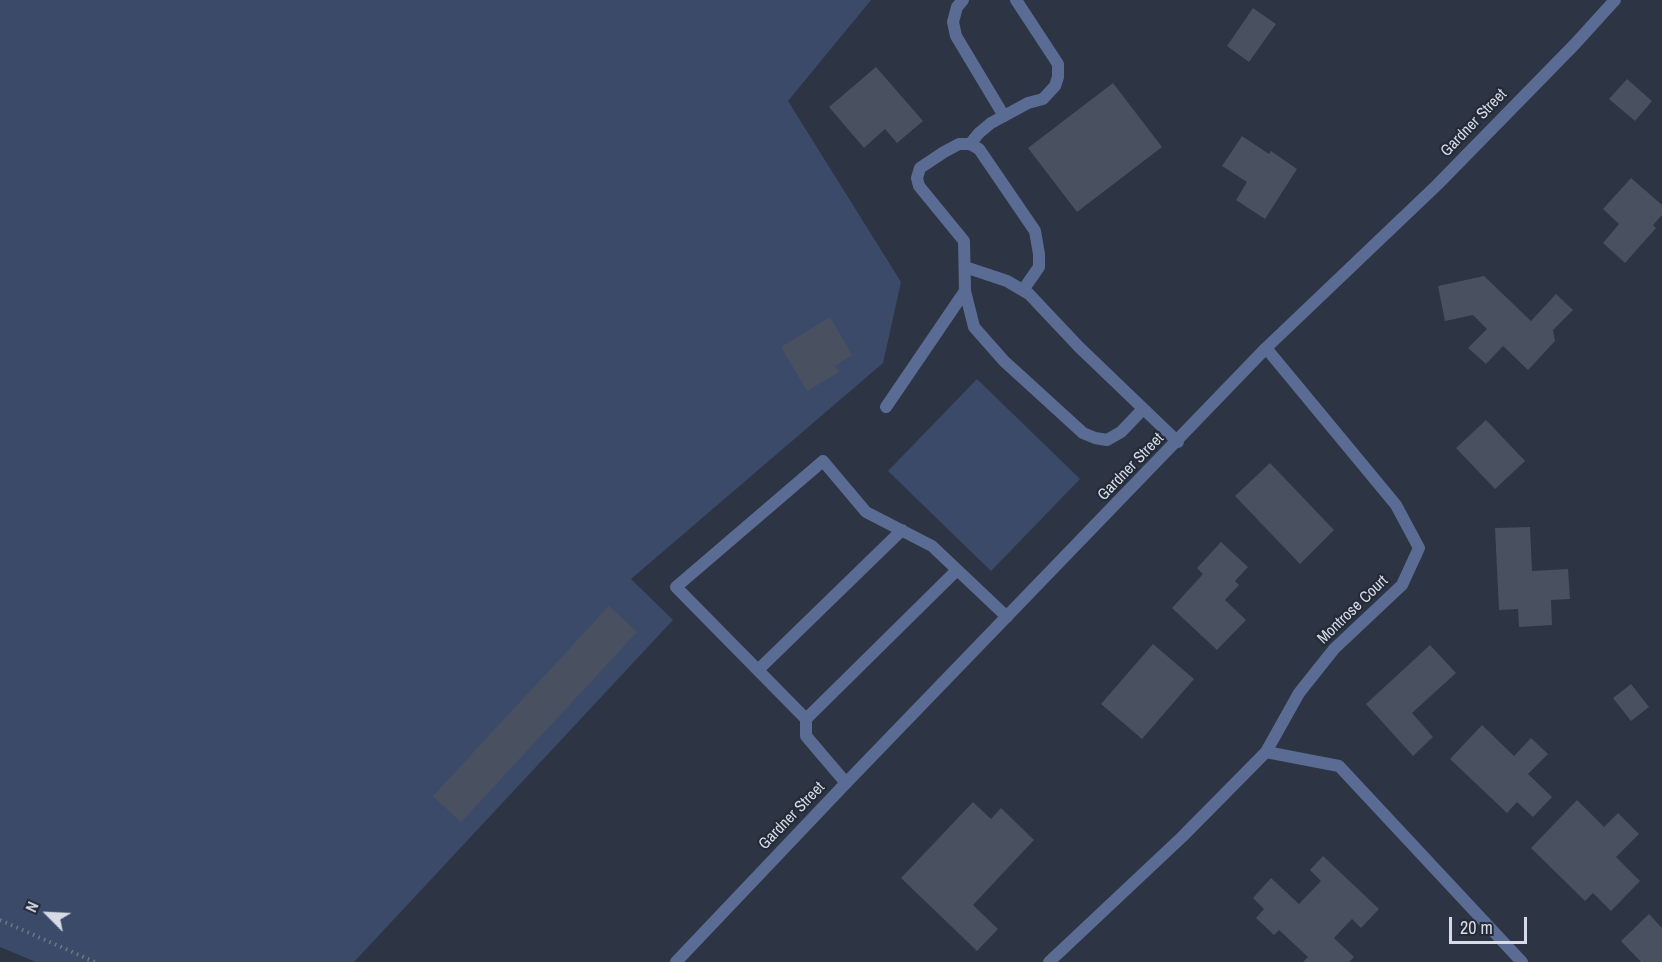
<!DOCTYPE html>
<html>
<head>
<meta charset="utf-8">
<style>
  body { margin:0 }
  #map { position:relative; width:1662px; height:962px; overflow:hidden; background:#2d3443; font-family:"Archivo Narrow",sans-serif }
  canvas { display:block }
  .north { position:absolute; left:18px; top:884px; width:60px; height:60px; -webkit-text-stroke:4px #232a38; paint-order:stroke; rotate:294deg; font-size:16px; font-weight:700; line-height:24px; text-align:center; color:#d6dbe5 }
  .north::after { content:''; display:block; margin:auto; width:21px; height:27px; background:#d6dbe5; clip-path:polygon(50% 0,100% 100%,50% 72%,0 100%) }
  .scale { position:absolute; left:1449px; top:917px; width:78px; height:27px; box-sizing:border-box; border:3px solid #d6dbe5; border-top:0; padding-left:8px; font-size:18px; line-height:21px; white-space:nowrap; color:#d6dbe5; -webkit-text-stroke:4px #232a38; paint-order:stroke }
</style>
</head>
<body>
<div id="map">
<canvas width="1662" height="962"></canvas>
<div class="north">N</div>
<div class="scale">20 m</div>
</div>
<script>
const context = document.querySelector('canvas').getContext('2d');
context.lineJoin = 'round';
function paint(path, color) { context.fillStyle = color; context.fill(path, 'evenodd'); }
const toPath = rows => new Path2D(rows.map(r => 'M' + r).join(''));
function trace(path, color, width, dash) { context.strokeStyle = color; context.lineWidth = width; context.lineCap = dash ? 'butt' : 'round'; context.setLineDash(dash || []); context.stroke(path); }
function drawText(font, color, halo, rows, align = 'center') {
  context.font = font + ' "Archivo Narrow",sans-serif'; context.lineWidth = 4.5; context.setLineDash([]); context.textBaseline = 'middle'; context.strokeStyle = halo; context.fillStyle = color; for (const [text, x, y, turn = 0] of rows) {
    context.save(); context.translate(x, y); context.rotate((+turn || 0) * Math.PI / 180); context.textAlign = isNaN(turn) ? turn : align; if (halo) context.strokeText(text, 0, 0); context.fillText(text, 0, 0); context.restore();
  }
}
paint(toPath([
  [0,0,871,0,788,101,901,282,883,363,631,579,673,620,354,962,36,962,0,947],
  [977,379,1080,479,991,571,888,471]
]), '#3c4a6a');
paint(toPath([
  [1253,8,1276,24,1249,62,1227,46],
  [876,67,923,121,897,143,885,129,864,148,829,107],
  [1627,79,1652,101,1635,121,1609,99],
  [1113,83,1162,147,1077,212,1028,148],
  [1242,136,1269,154,1271,151,1297,169,1265,219,1236,200,1247,182,1222,166],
  [1631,178,1662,205,1662,215,1653,225,1656,228,1625,263,1603,243,1619,224,1603,209],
  [1484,276,1531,321,1556,294,1573,310,1553,330,1555,341,1528,370,1503,346,1486,364,1468,348,1487,329,1473,315,1445,321,1438,286],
  [830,317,852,355,835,366,839,372,807,391,781,347],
  [1486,420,1525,461,1495,489,1456,448],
  [1270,463,1334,530,1300,564,1235,496],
  [1530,527,1532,571,1568,569,1570,599,1551,600,1552,625,1519,627,1518,609,1499,610,1495,528],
  [1221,542,1248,567,1235,581,1239,585,1225,600,1246,620,1217,650,1172,608,1203,574,1197,568],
  [609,606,637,632,461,822,433,796],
  [1153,644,1194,679,1142,739,1101,704],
  [1430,645,1456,673,1412,713,1433,737,1413,756,1366,704],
  [1631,684,1649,707,1631,721,1613,698],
  [1482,725,1514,756,1531,738,1548,754,1528,774,1552,797,1533,817,1517,802,1507,813,1450,759],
  [1577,800,1604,827,1618,813,1639,834,1616,857,1640,881,1611,911,1593,893,1585,901,1531,848],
  [973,802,991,819,1001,808,1034,840,973,905,998,929,977,951,901,878],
  [1323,856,1379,909,1361,928,1352,919,1334,938,1354,957,1349,962,1303,962,1308,957,1279,930,1274,935,1256,918,1264,909,1253,898,1271,878,1299,904,1321,881,1310,870],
  [1649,914,1662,928,1662,962,1641,962,1621,941]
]), '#495060');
trace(toPath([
  [0,920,95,962]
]), '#717784', 4, [1.5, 4.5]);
trace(toPath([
  [963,0,957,7,953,22,956,36,1004,116],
  [970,144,979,133,991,123,1028,103,1043,99,1055,86,1058,77,1058,64,1016,0],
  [965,267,1007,281,1029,294,1079,347,1178,442],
  [1023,290,1039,267,1039,254,1035,231,979,149,970,144,959,144,944,152,920,168,917,178,919,186,964,241,965,291,974,327,1004,361,1083,433,1095,438,1107,440,1121,432,1143,409],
  [886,407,965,291],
  [758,670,902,530],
  [806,719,957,570],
  [846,783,806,736,806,719,676,587,823,461,866,512,932,546,1007,617]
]), '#5a6c94', 12);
trace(toPath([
  [1266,752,1339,766,1522,962],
  [676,962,846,783,1266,348,1437,185,1575,44,1615,0],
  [1049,962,1182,837,1266,752,1299,693,1334,649,1402,585,1419,548,1396,505,1266,348]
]), '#5a6c94', 12);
drawText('16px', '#d6dbe5', '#232a38', [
  ["Gardner Street",1474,123,-46],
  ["Gardner Street",1131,467,-46],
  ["Montrose Court",1353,610,-44],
  ["Gardner Street",792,816,-46]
]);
</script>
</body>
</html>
